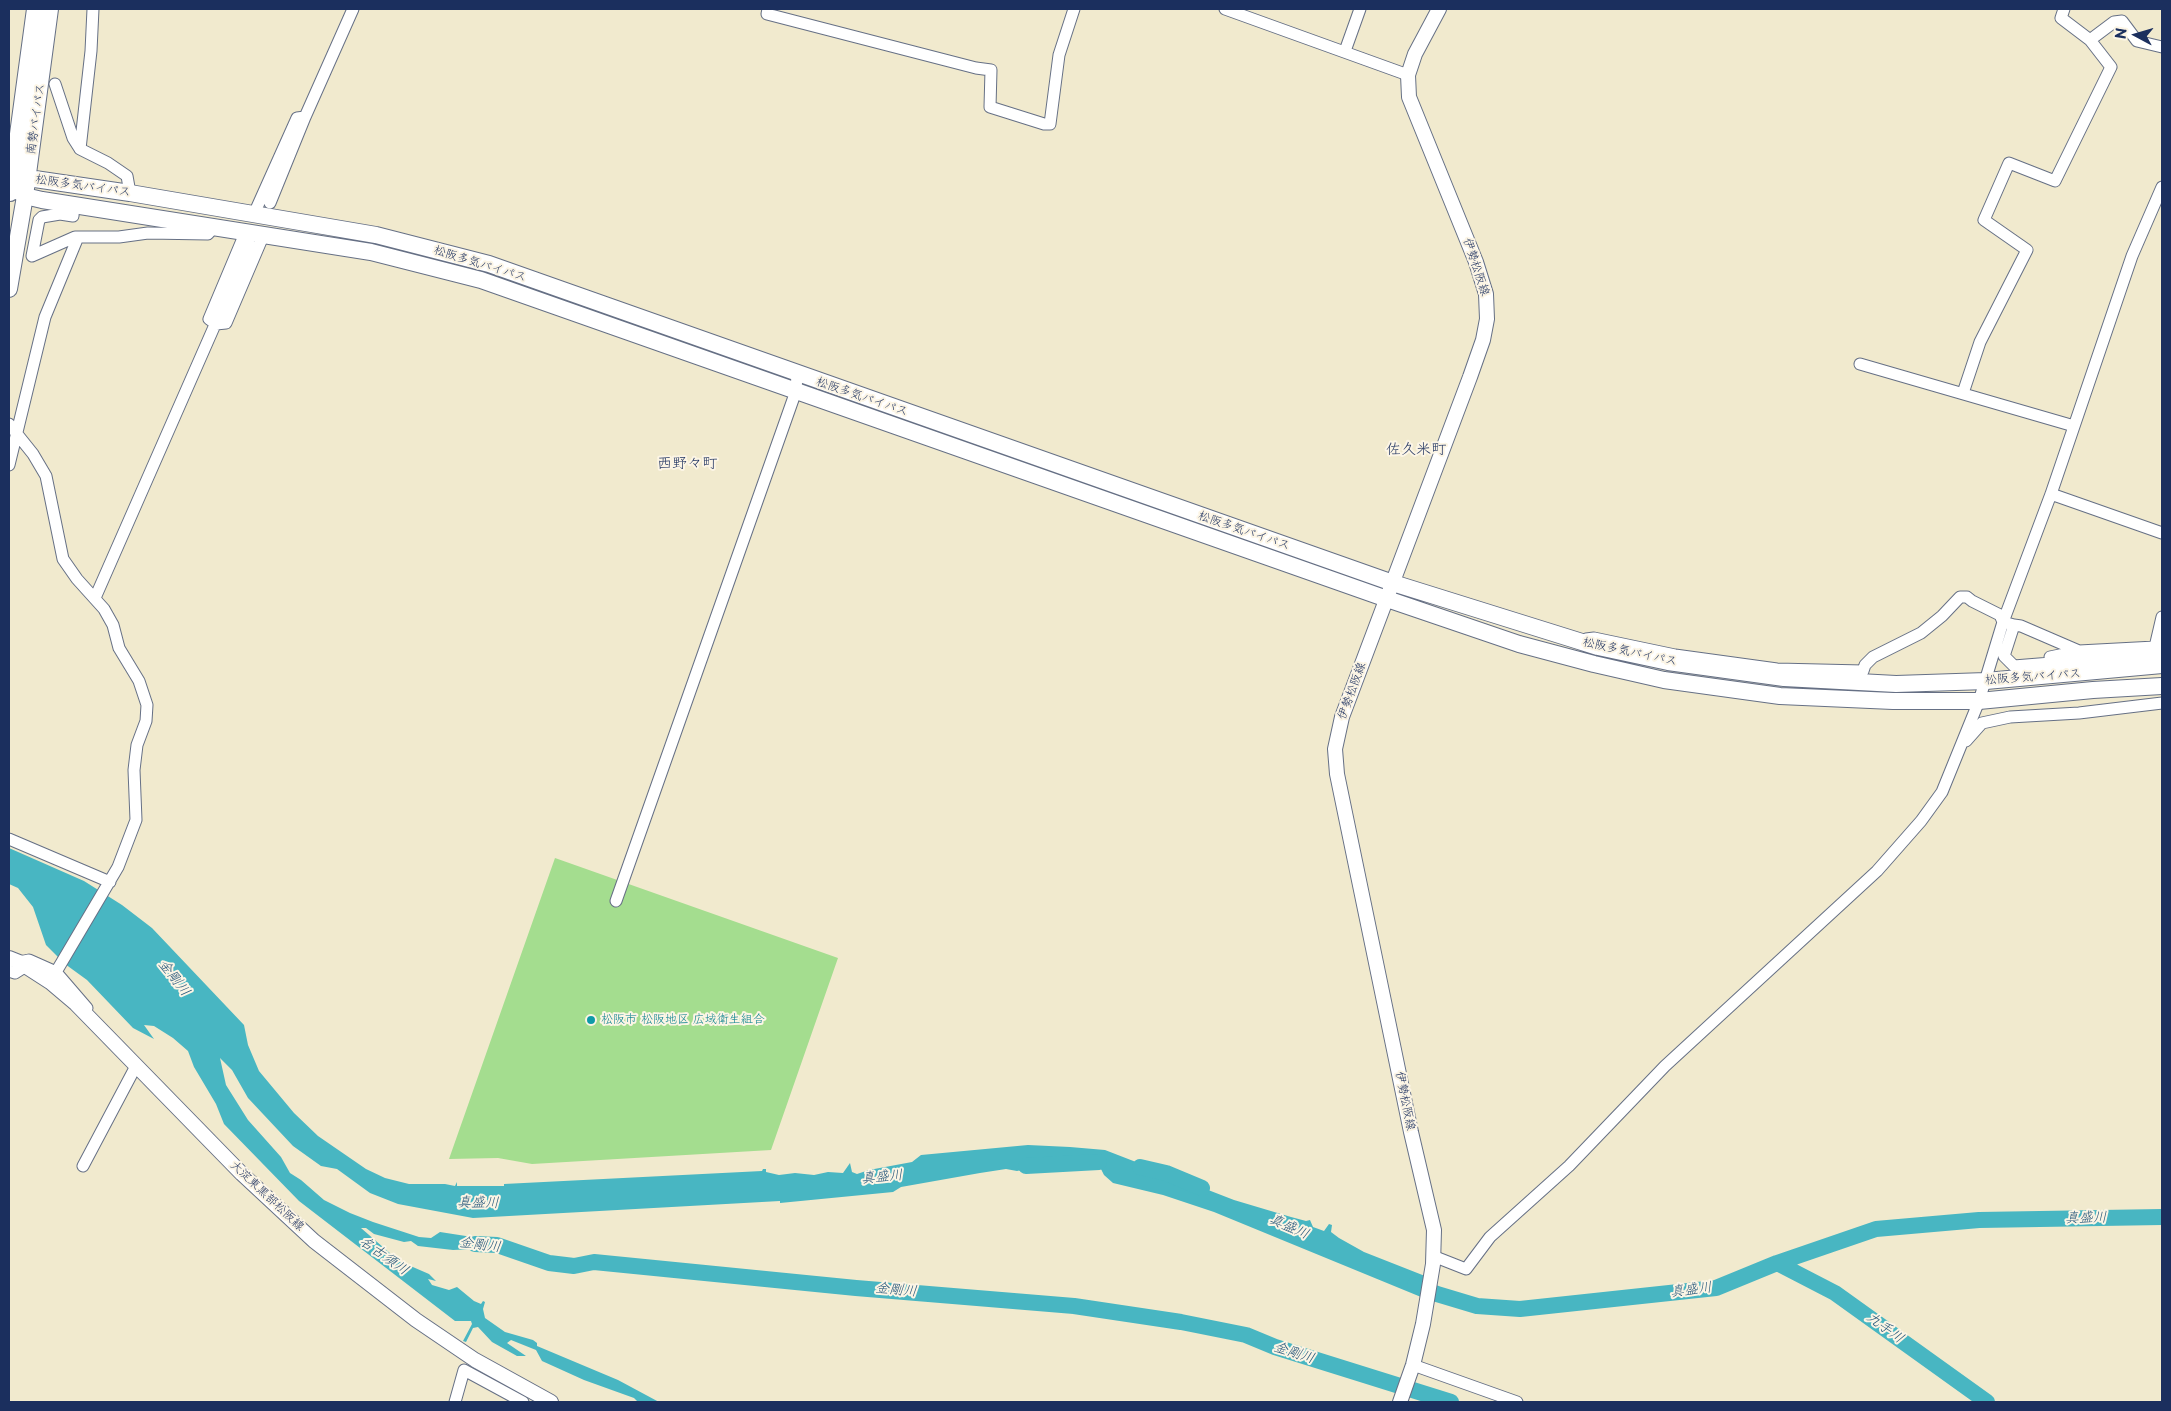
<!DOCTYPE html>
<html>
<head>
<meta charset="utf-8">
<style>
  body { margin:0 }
  #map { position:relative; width:2171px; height:1411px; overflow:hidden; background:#f1eace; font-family:"Playpen Sans",sans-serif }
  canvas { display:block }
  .frame { position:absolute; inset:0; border:10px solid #1b2f5e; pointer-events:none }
  .north { position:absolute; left:2111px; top:10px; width:50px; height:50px; -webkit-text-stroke:4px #fcf5e5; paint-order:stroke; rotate:276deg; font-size:14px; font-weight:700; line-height:20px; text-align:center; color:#1b2f5e }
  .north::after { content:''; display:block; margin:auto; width:18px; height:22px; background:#1b2f5e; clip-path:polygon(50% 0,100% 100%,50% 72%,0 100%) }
</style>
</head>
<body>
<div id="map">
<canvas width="2171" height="1411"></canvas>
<div class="frame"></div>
<div class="north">N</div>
</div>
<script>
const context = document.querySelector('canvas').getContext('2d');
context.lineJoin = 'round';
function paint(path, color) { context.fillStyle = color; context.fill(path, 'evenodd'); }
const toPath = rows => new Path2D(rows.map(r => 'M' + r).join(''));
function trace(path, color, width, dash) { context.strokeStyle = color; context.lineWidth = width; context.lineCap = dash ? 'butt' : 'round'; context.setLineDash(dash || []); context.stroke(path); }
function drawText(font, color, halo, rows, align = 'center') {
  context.font = font + ' "Playpen Sans","Klee One",sans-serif'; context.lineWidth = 4; context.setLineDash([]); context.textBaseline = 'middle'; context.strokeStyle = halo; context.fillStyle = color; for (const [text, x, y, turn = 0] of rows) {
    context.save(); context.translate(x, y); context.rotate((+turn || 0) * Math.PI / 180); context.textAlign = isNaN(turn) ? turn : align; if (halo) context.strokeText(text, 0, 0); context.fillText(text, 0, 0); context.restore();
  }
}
paint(toPath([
  [555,858,838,958,771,1150,532,1164,498,1158,449,1159]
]), '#a4dd8f');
paint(toPath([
  [9,848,84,881,122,905,152,928,244,1025,248,1045,259,1071,294,1113,318,1136,366,1169,385,1178,409,1184,445,1184,455,1186,457,1182,457,1186,504,1186,504,1184,762,1171,763,1169,766,1169,766,1172,779,1175,795,1173,814,1175,828,1172,843,1173,850,1163,852,1172,857,1174,869,1170,912,1162,921,1155,1028,1145,1070,1147,1105,1150,1234,1200,1291,1217,1306,1221,1310,1220,1313,1227,1324,1231,1329,1224,1332,1225,1331,1232,1339,1238,1364,1252,1425,1276,1421,1297,1214,1212,1163,1195,1113,1183,1104,1175,1099,1165,1067,1160,1017,1171,1006,1169,980,1173,901,1187,893,1192,780,1203,780,1201,473,1218,398,1204,370,1193,337,1169,321,1166,293,1146,248,1098,232,1070,220,1058,226,1085,248,1120,281,1157,290,1173,301,1180,324,1200,350,1213,373,1222,419,1237,431,1238,440,1232,498,1241,496,1248,453,1250,418,1246,411,1241,404,1242,374,1234,366,1228,361,1228,399,1261,429,1274,436,1281,428,1279,432,1285,449,1290,457,1287,474,1301,481,1304,483,1301,485,1302,483,1309,485,1318,505,1332,533,1340,537,1343,537,1346,618,1380,659,1402,638,1402,634,1398,584,1380,542,1361,536,1350,511,1340,507,1343,526,1356,517,1356,492,1342,478,1327,473,1328,466,1342,463,1341,472,1324,471,1321,455,1321,299,1201,224,1124,216,1104,194,1067,188,1051,173,1038,154,1026,144,1025,154,1039,133,1028,87,980,65,964,46,945,33,907,18,888,9,884]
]), '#48b6c2');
trace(toPath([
  [1026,1166,1099,1162],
  [1140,1167,1166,1173,1202,1188],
  [475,1244,497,1245,549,1263,574,1266,594,1262,856,1288,1074,1306,1181,1322,1246,1335,1275,1347,1451,1402],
  [1777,1263,1835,1293,1987,1402],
  [1415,1285,1437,1294,1477,1306,1520,1309,1716,1288,1777,1263,1876,1229,1979,1220,2162,1217]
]), '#48b6c2', 16);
const minor = toPath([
  [93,9,91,51,80,149,108,163,127,176,130,193],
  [768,9,767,14,976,68,991,70,990,107,1044,124,1050,124,1059,55,1074,9],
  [1225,9,1408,75],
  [2090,40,2114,22,2122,21,2137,41,2162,47],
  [1345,51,1360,9],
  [55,84,73,138,80,149],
  [270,203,305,117,353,9],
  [74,204,73,216,60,214,42,217,39,220,32,256,75,237,119,237,148,233,208,234,215,226],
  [254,214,297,118,305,117],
  [246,231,209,319,216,324,226,323,264,234],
  [1860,364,2074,426],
  [1963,393,1980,342,2027,250,1984,220,2009,163,2055,181,2111,67,2090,40,2061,18,2064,9],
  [9,424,33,454,46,476,63,559,77,579,104,609,113,625,119,648,139,681,147,705,146,721,137,745,134,770,136,820,118,867,56,972],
  [9,465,45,317,78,237],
  [2051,494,2162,533],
  [95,598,250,245],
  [2014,625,2021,626,2079,651,2050,657],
  [1586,639,1594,638,1675,655,1777,669,1863,671,1865,665,1873,657,1921,633,1942,616,1960,597,1967,597,1972,601,2000,615,2003,622,2014,625,2004,656,2014,666,2162,654],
  [2162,650,2155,647,2162,617],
  [2079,651,2155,647],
  [1966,741,1982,723,2010,717,2079,713,2162,703],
  [9,839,110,882],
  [616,901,796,391,797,374],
  [19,962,29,960,56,972,87,1008],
  [9,971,15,973,26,966],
  [83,1166,136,1066],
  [1433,1256,1466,1269,1490,1237,1569,1166,1665,1066,1877,871,1921,821,1942,792,1979,701,2003,622,2051,494,2132,256,2162,187],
  [1413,1365,1517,1402],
  [455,1402,464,1370,523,1402]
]);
const major = toPath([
  [9,958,19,962,50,982,76,1004,242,1174,314,1241,416,1320,475,1360,551,1402],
  [1400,1402,1413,1365,1423,1324,1433,1264,1434,1230,1411,1132,1337,774,1335,749,1342,717,1470,377,1483,340,1487,319,1486,294,1476,262,1409,97,1408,75,1415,54,1439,9]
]);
const highway = toPath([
  [11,186,25,196,42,200,371,252,481,280,1387,599,1519,644,1594,664,1664,680,1780,696,1893,701,1979,701,2093,690,2162,686],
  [11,186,28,178,130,193,376,235,489,264,1393,583,1598,647,1668,662,1784,678,1896,684,1986,681,2162,665],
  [10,193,35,9],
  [9,289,25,196,50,9]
]);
trace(minor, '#667085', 13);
trace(major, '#667085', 16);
trace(highway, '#667085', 18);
trace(minor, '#fff', 11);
trace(major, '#fff', 14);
trace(highway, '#fff', 16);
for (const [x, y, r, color] of [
  [591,1020,5,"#0f9aa8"]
]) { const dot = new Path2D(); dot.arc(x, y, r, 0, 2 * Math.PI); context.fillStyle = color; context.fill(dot); trace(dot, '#fcf5e5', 2); }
drawText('12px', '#1b2f5e', '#fcf5e5', [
  ["南勢バイパス",36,119,-82],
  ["松阪多気バイパス",83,186,8],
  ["松阪多気バイパス",480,264,17],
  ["伊勢松阪線",1476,267,72],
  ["松阪多気バイパス",862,397,19],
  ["松阪多気バイパス",1244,531,19],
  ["松阪多気バイパス",1630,652,12],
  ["松阪多気バイパス",2033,677,-4],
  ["伊勢松阪線",1352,691,-70],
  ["伊勢松阪線",1405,1101,79],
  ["大淀東黒部松阪線",267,1196,43]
]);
drawText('12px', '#0d838f', '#fcf5e5', [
  ["松阪市 松阪地区 広域衛生組合",601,1020]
], 'left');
drawText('italic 14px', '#28587c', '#fcf5e5', [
  ["金剛川",174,978,52],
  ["真盛川",882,1177,-5],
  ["真盛川",478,1203,1],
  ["真盛川",2086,1218,-1],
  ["真盛川",1289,1227,24],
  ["金剛川",480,1245,7],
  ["名古須川",384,1256,35],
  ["金剛川",896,1290,5],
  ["真盛川",1691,1290,-7],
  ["九手川",1885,1328,36],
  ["金剛川",1294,1353,18]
]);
drawText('15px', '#1b2f5e', '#fcf5e5', [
  ["佐久米町",1416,450],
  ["西野々町",687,464]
]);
</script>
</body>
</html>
